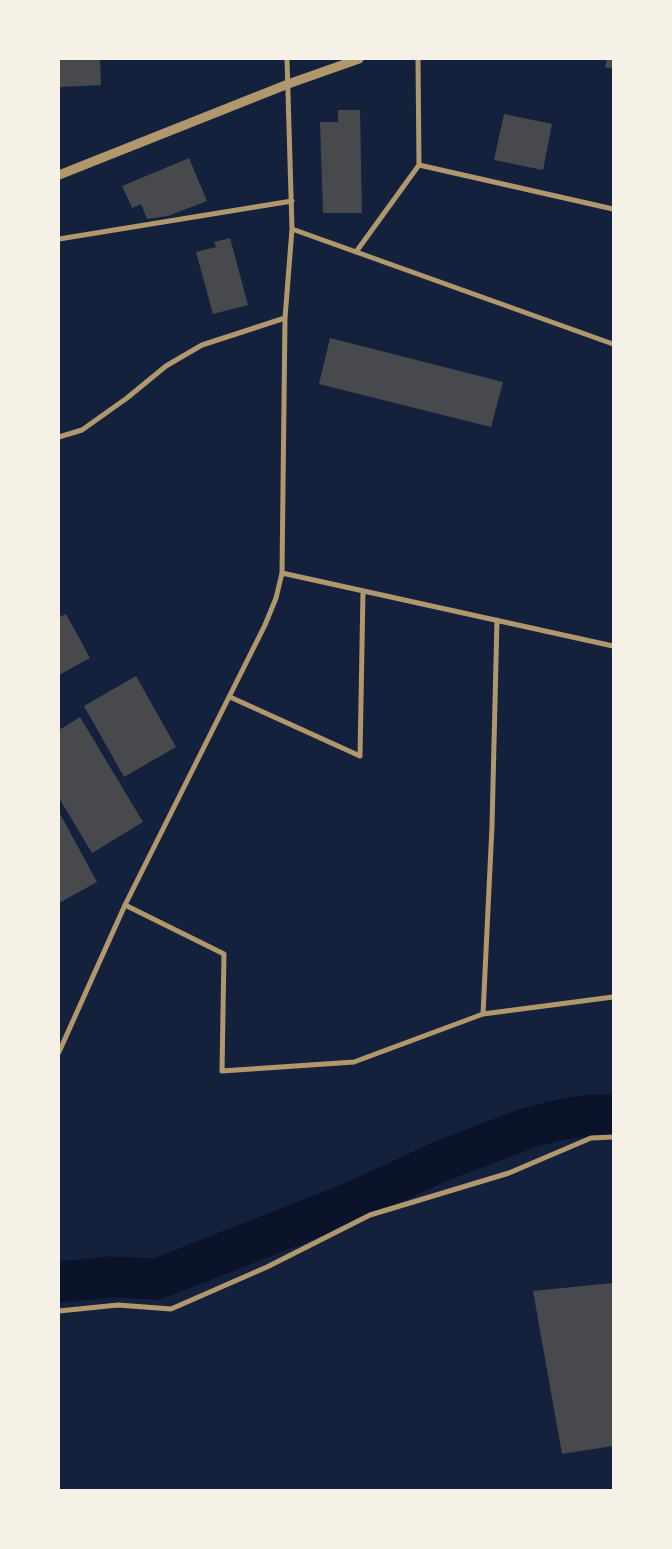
<!DOCTYPE html>
<html>
<head>
<meta charset="utf-8">
<style>
  body { margin:0 }
  #map { position:relative; width:672px; height:1549px; overflow:hidden; background:#14213d; font-family:"Archivo Narrow",sans-serif }
  canvas { display:block }
  .frame { position:absolute; inset:0; border:60px solid #f6f1e7; pointer-events:none }
</style>
</head>
<body>
<div id="map">
<canvas width="672" height="1549"></canvas>
<div class="frame"></div>
</div>
<script>
const context = document.querySelector('canvas').getContext('2d');
context.lineJoin = 'round';
const toPath = rows => new Path2D(rows.map(r => 'M' + r).join(''));
function trace(path, color, width, dash) { context.strokeStyle = color; context.lineWidth = width; context.lineCap = dash ? 'butt' : 'round'; context.setLineDash(dash || []); context.stroke(path); }
function paint(path, color) { context.fillStyle = color; context.fill(path, 'evenodd'); }
trace(toPath([
  [59,1282,110,1277,157,1279,353,1202,439,1162,528,1128,563,1119,591,1115,613,1115]
]), '#0b132b', 41);
paint(toPath([
  [59,59,100,59,101,85,59,87],
  [607,59,613,59,613,69,605,67],
  [338,110,360,110,362,213,323,213,320,122,338,122],
  [504,114,552,124,543,170,494,160],
  [189,158,207,201,168,216,147,219,141,204,132,208,122,186],
  [230,238,248,305,213,314,196,252,216,247,214,242],
  [330,338,503,382,491,427,319,384],
  [66,614,90,658,59,675,59,617],
  [136,676,176,747,124,777,84,706],
  [80,717,143,822,92,853,59,798,59,730],
  [59,812,97,882,59,903],
  [613,1283,613,1446,562,1454,533,1291]
]), '#48494c');
trace(toPath([
  [419,165,613,209],
  [292,229,613,344],
  [59,239,292,201],
  [356,252,419,165,418,59],
  [59,437,82,430,127,398,166,366,202,345,285,318],
  [282,573,613,646],
  [230,697,360,756,363,591],
  [125,905,224,954,222,1071,354,1062,483,1014,613,997],
  [483,1014,492,826,497,620],
  [59,1052,125,905,265,625,276,598,282,573,285,318,292,229,287,59],
  [59,1311,118,1305,171,1309,267,1267,370,1215,509,1173,591,1138,613,1137]
]), '#b1986c', 5);
trace(toPath([
  [59,175,288,84,359,59]
]), '#b1986c', 9);
</script>
</body>
</html>
